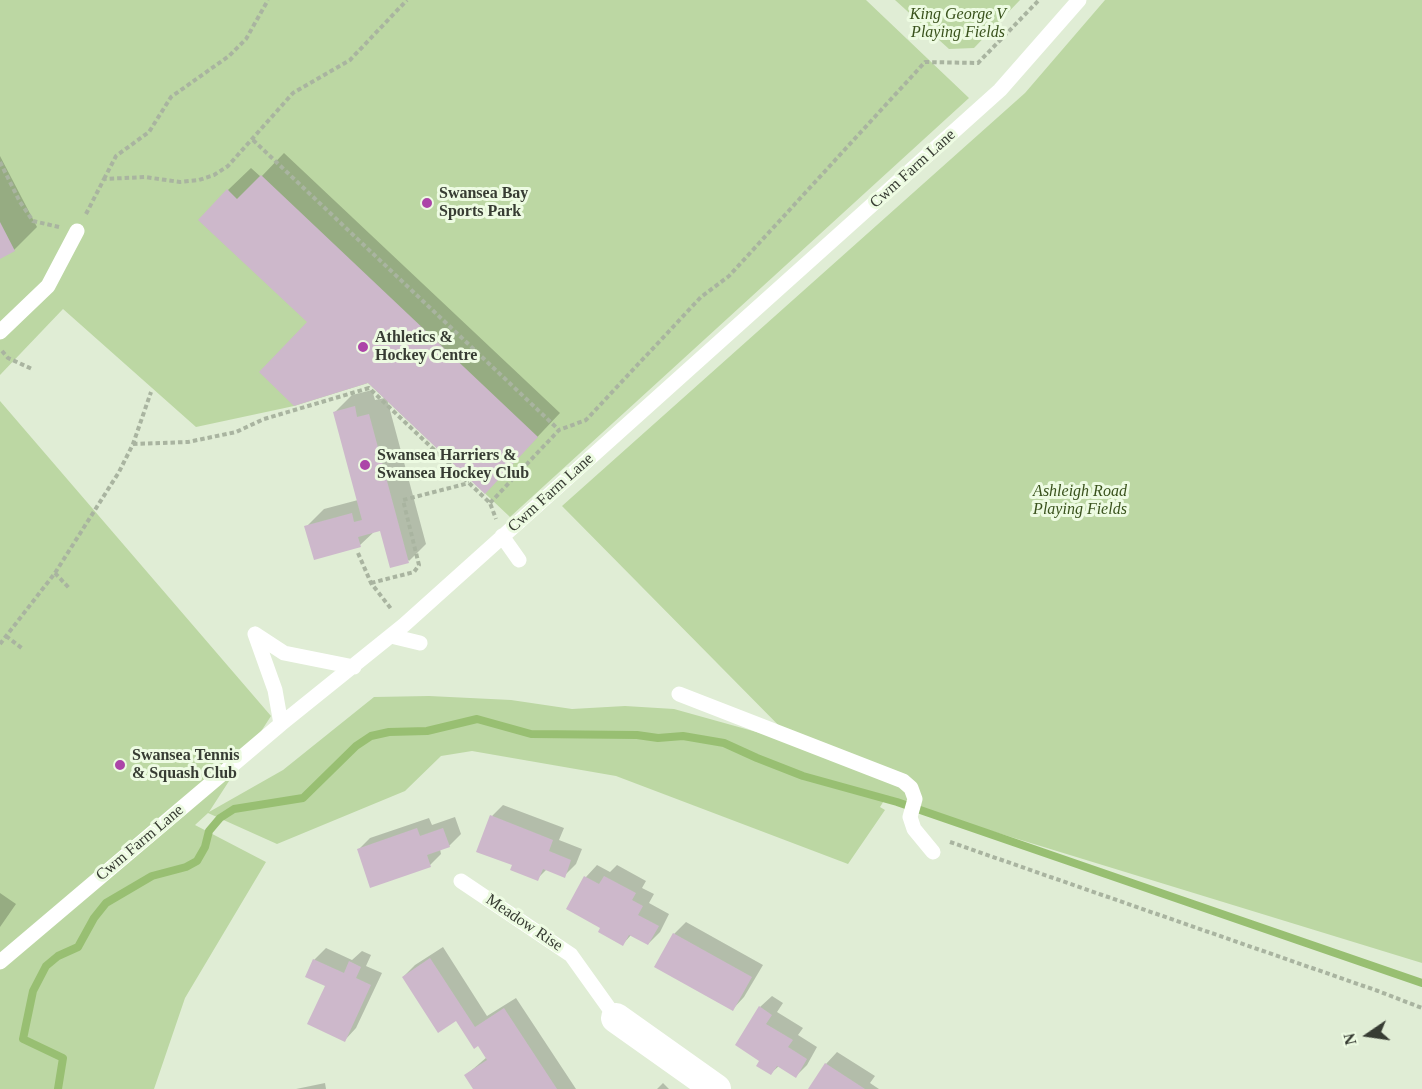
<!DOCTYPE html>
<html>
<head>
<meta charset="utf-8">
<style>
  body { margin:0 }
  #map { position:relative; width:1422px; height:1089px; overflow:hidden; background:#e0edd5; font-family:Georgia,serif }
  canvas { display:block }
  .north { position:absolute; left:1338px; top:1005px; width:60px; height:60px; -webkit-text-stroke:4px #edfbe2; paint-order:stroke; rotate:257deg; font-size:16px; font-weight:700; line-height:24px; text-align:center; color:#373c33 }
  .north::after { content:''; display:block; margin:auto; width:21px; height:27px; background:#373c33; clip-path:polygon(50% 0,100% 100%,50% 72%,0 100%) }
</style>
</head>
<body>
<div id="map">
<canvas width="1422" height="1089"></canvas>
<div class="north">N</div>
</div>
<script>
const context = document.querySelector('canvas').getContext('2d');
context.lineJoin = 'round';
function paint(path, color) { context.fillStyle = color; context.fill(path, 'evenodd'); }
const toPath = rows => new Path2D(rows.map(r => 'M' + r).join(''));
function trace(path, color, width, dash) { context.strokeStyle = color; context.lineWidth = width; context.lineCap = dash ? 'butt' : 'round'; context.setLineDash(dash || []); context.stroke(path); }
function drawText(font, color, halo, rows, align = 'center') {
  context.font = font + ' Georgia,serif'; context.lineWidth = 6; context.setLineDash([]); context.textBaseline = 'middle'; context.strokeStyle = halo; context.fillStyle = color; for (const [text, x, y, turn = 0] of rows) {
    context.save(); context.translate(x, y); context.rotate((+turn || 0) * Math.PI / 180); context.textAlign = isNaN(turn) ? turn : align; if (halo) context.strokeText(text, 0, 0); context.fillText(text, 0, 0); context.restore();
  }
}
paint(toPath([
  [0,0,866,0,969,98,510,517,368,383,294,406,196,427,63,309,0,375],
  [895,0,1020,0,974,48,949,49],
  [1105,0,1422,0,1422,963,897,802,887,796,880,807,885,810,848,864,616,776,472,751,441,756,405,791,277,844,208,813,195,825,266,862,185,998,154,1089,0,1089,0,401,271,716,209,812,283,770,374,697,429,696,511,700,572,709,625,706,674,709,796,743,562,506,1025,93]
]), '#bcd7a3');
paint(toPath([
  [284,153,560,413,507,469,387,399,426,544,409,561,381,529,375,531,360,545,306,527,324,509,358,500,334,413,352,395,372,390,375,400,385,398,309,322,228,190,251,168,261,177],
  [0,156,37,227,14,250,0,257],
  [503,805,564,828,559,840,582,849,576,864,564,876,547,869,537,879,514,865,492,816],
  [455,817,461,834,449,846,440,849,441,854,430,865,358,850,370,838,429,818,432,825],
  [597,865,610,872,617,865,646,881,642,888,654,894,649,903,669,914,660,932,648,944,632,934,623,944,602,927,568,909,586,877],
  [0,893,16,904,0,927],
  [686,922,763,965,744,997,733,1009,674,934],
  [443,947,487,1016,516,998,576,1089,475,1089,466,1075,487,1057,479,1044,456,1019,403,977,415,965],
  [326,948,352,960,362,951,371,955,366,966,382,973,356,1028,345,1040,327,986,314,960],
  [772,996,783,1003,777,1012,803,1028,798,1035,817,1047,807,1065,796,1076,779,1066,771,1073,761,1060,760,1007],
  [837,1052,875,1076,870,1083,879,1089,810,1089,826,1064],
  [325,1083,326,1089,296,1089],
  [663,1083,669,1089,657,1089]
]), '#0003');
trace(toPath([
  [58,1089,63,1058,23,1039,33,991,46,966,58,956,78,947,94,918,106,903,152,876,186,867,197,861,205,847,209,831,220,818,234,809,303,798,356,746,371,736,389,732,427,731,477,719,531,734,637,735,658,738,683,736,724,743,757,758,803,776,897,802,1422,983]
]), '#98bf72', 8);
paint(toPath([
  [261,175,538,437,485,494,368,383,294,406,259,372,307,322,198,220,227,189,237,199],
  [0,222,15,251,0,259],
  [355,406,357,417,369,414,409,563,390,568,380,531,358,537,361,547,314,560,304,526,352,513,354,522,362,520,333,412],
  [490,815,553,840,549,851,571,860,565,878,543,869,538,881,510,870,512,865,476,852],
  [417,828,420,836,443,828,450,847,427,855,431,867,370,888,357,849],
  [584,876,599,884,604,876,636,893,632,900,643,906,638,915,659,926,648,945,629,935,623,946,598,932,600,928,566,909],
  [673,933,752,977,733,1011,654,967],
  [430,958,475,1027,504,1008,557,1089,473,1089,464,1075,487,1060,478,1046,474,1049,456,1021,438,1033,402,977],
  [313,959,344,973,349,961,361,967,356,978,371,985,345,1042,307,1024,325,986,305,977],
  [759,1006,772,1015,766,1024,793,1040,788,1047,807,1059,796,1078,777,1066,771,1075,756,1066,759,1061,735,1045],
  [825,1063,865,1089,808,1089]
]), '#cdb8cb');
trace(toPath([
  [253,140,559,430],
  [0,162,20,202,33,221,59,227],
  [104,179,116,156,149,132,171,97,229,56,246,39,268,0],
  [86,214,104,179,145,177,180,182,199,180,214,175,228,166,293,93,350,60,407,0],
  [2,351,8,358,32,369],
  [133,444,188,442,236,432,264,419,369,388,490,503,496,519],
  [490,503,559,430,586,420,701,297,729,276,925,62,978,63,1039,0],
  [358,553,371,583,392,610],
  [55,573,69,588],
  [371,583,414,572,419,565,403,500,469,483],
  [6,636,23,649],
  [0,644,55,573,119,472,133,444,151,392],
  [950,842,1378,991,1422,1008]
]), '#a9b4a0', 4, [4.5, 3]);
trace(toPath([
  [0,332,48,286,77,231],
  [502,536,519,560],
  [255,634,284,653,354,667],
  [255,634,275,690,281,724],
  [391,636,420,643],
  [679,694,903,781,911,788,915,799,910,817,914,829,933,852],
  [461,881,571,955,616,1018],
  [0,962,281,724,404,625,1000,90,1079,0]
]), '#fff', 15);
trace(toPath([
  [616,1018,716,1089]
]), '#fff', 30);
for (const [x, y, r, color] of [
  [427,203,6,"#ac45a8"],
  [363,347,6,"#ac45a8"],
  [365,465,6,"#ac45a8"],
  [120,765,6,"#ac45a8"]
]) { const dot = new Path2D(); dot.arc(x, y, r, 0, 2 * Math.PI); context.fillStyle = color; context.fill(dot); trace(dot, '#edfbe2', 2); }
drawText('italic 16px', '#39521c', '#edfbe2', [
  ["King George V",958,15],
  ["Playing Fields",958,33],
  ["Ashleigh Road",1080,492],
  ["Playing Fields",1080,510]
]);
drawText('16px', '#373c33', '#edfbe2', [
  ["Cwm Farm Lane",913,169,-42],
  ["Cwm Farm Lane",551,493,-42],
  ["Cwm Farm Lane",140,843,-40],
  ["Meadow Rise",524,923,34]
]);
drawText('bold 16px', '#373c33', '#edfbe2', [
  ["Swansea Bay",439,194],
  ["Sports Park",439,212],
  ["Athletics &",375,338],
  ["Hockey Centre",375,356],
  ["Swansea Harriers &",377,456],
  ["Swansea Hockey Club",377,474],
  ["Swansea Tennis",132,756],
  ["& Squash Club",132,774]
], 'left');
</script>
</body>
</html>
